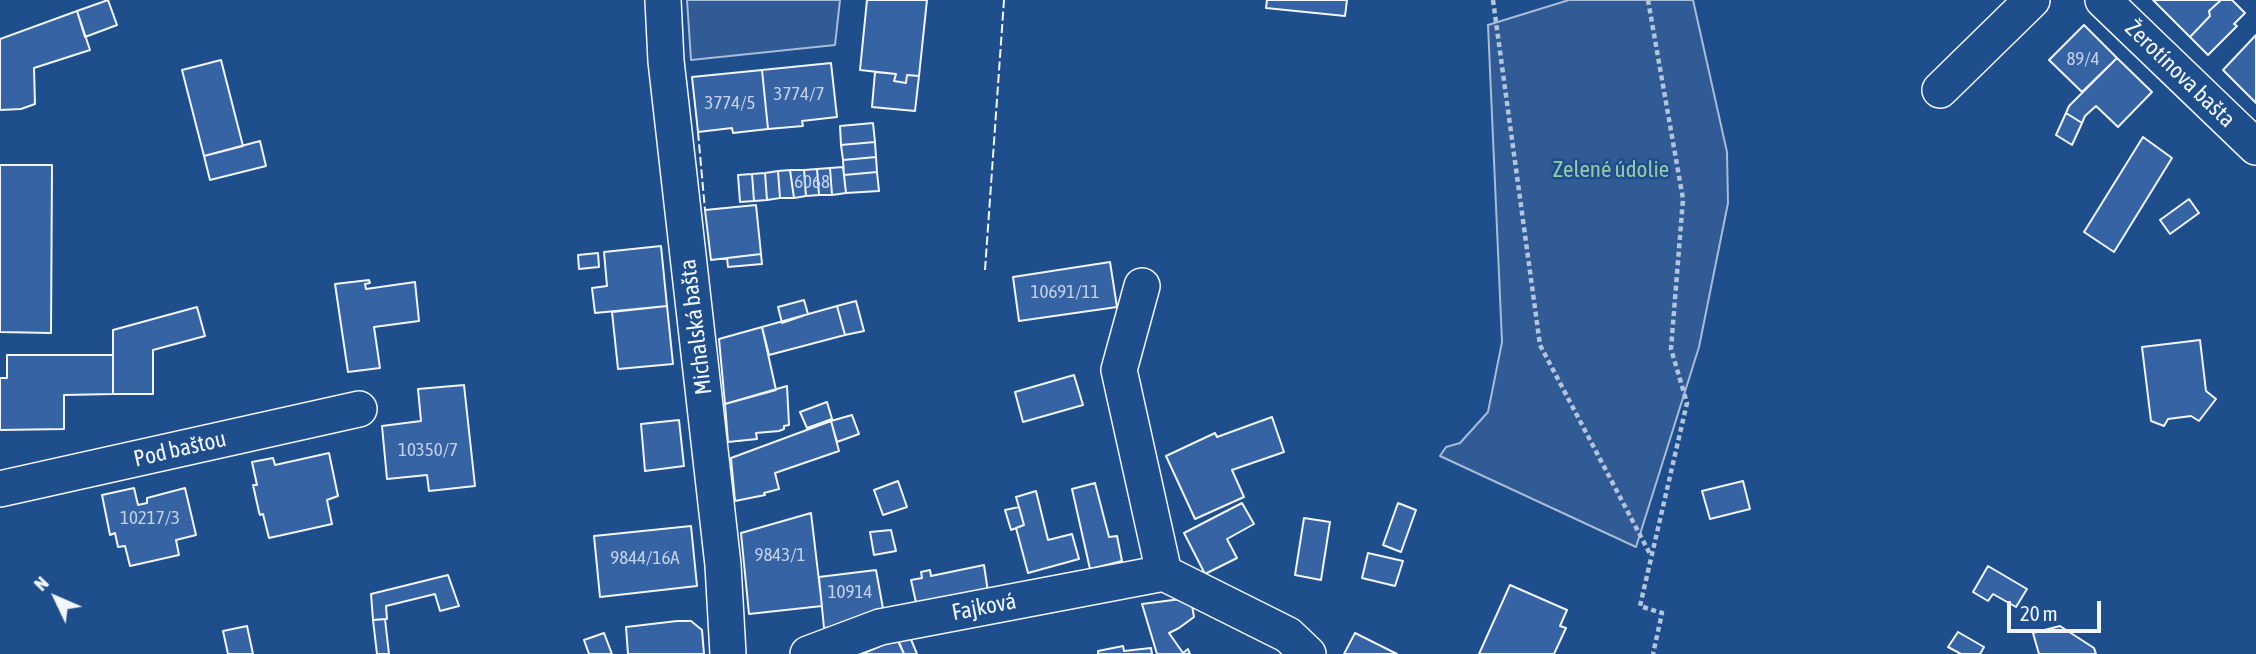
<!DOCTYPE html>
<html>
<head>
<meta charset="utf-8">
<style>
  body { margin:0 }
  #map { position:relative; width:2256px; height:654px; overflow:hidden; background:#1f4e8c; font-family:"Asap Condensed",sans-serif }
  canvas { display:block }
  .north { position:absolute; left:21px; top:563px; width:70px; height:70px; -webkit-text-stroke:5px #1f4e8c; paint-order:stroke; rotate:314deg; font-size:19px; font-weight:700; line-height:28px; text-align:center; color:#f2f6ff }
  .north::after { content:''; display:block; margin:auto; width:24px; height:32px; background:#f2f6ff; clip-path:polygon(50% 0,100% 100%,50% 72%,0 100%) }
  .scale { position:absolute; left:2007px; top:601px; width:94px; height:32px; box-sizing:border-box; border:4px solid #f2f6ff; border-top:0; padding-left:9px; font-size:21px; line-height:24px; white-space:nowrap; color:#f2f6ff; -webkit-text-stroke:5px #1f4e8c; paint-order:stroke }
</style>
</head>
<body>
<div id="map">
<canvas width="2256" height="654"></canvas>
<div class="north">N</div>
<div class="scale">20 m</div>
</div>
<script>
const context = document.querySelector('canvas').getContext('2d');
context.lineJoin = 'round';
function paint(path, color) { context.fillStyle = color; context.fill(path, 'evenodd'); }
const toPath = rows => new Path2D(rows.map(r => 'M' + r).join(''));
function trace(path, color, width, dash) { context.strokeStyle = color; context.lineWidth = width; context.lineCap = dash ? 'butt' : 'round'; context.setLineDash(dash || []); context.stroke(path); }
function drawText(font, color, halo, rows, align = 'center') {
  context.font = font + ' "Asap Condensed",sans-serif'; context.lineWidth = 5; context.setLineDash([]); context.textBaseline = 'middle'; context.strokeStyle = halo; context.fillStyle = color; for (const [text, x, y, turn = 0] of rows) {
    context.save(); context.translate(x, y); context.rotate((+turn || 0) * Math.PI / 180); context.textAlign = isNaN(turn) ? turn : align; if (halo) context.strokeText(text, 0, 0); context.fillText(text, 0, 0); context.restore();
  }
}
const green = toPath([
  [687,0,840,0,835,45,691,60,687,0],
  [1569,0,1693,0,1727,152,1728,203,1699,347,1636,547,1440,456,1446,447,1460,443,1488,412,1502,342,1488,25,1569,0]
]);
paint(green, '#305b95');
trace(green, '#a8bbd7', 2);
const building = toPath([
  [108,0,117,25,85,37,77,11,108,0],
  [867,0,927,0,919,76,907,75,906,83,894,81,896,74,860,70,867,0],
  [1267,0,1347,0,1345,16,1266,8,1267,0],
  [2153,0,2221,0,2209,11,2210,16,2190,37,2153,0],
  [2221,0,2232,0,2245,13,2234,24,2237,26,2208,55,2190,37,2210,16,2209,11,2221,0],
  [77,11,90,50,34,68,35,104,21,109,0,110,0,39,77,11],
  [2084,25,2117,58,2082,92,2049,60,2084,25],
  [2256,35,2256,103,2223,70,2256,35],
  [2117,58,2152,92,2118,127,2096,106,2085,116,2082,123,2066,113,2069,106,2117,58],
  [221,60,243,146,204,156,182,70,221,60],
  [831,63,837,117,802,121,803,126,768,129,762,70,831,63],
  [762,70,768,129,733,133,732,128,698,132,692,77,762,70],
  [875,72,896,74,894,81,906,83,907,75,919,76,915,111,872,107,875,72],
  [2066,113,2082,123,2072,145,2056,135,2066,113],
  [873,123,875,142,841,145,840,126,873,123],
  [2143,137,2172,158,2114,252,2084,232,2143,137],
  [260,141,266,166,210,180,204,156,260,141],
  [875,142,876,157,843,160,841,145,875,142],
  [876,157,877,172,844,175,843,160,876,157],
  [0,165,52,165,51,333,0,332,0,165],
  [843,167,846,193,832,195,830,168,843,167],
  [830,168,832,195,819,195,817,169,830,168],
  [817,169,819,195,806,196,804,170,817,169],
  [790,170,794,198,780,198,778,171,790,170],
  [790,170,804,170,806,196,794,198,790,170],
  [778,171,780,198,767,200,765,173,778,171],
  [877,172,879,191,846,193,844,175,877,172],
  [765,173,767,200,754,201,752,174,765,173],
  [752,174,754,201,740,202,738,175,752,174],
  [2189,199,2199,213,2170,234,2160,220,2189,199],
  [756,205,761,254,711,260,705,210,756,205],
  [661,246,667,306,595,313,592,288,607,286,604,252,661,246],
  [598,253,599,267,579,269,578,255,598,253],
  [761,254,762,264,728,267,727,258,761,254],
  [1110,262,1117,307,1019,321,1013,277,1110,262],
  [369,280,370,283,365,284,366,289,415,282,419,321,374,327,380,368,348,372,335,284,369,280],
  [804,300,808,314,782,323,778,307,804,300],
  [856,301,864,331,845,335,837,306,856,301],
  [667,306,673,364,618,369,612,312,667,306],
  [837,306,845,335,769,355,762,327,837,306],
  [197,307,205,336,153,350,153,394,113,394,113,330,197,307],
  [762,327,776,390,725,404,719,339,762,327],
  [2200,340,2206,391,2216,399,2199,421,2191,416,2168,419,2164,426,2151,421,2142,347,2200,340],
  [7,355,113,355,113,394,64,395,64,429,0,430,0,378,7,378,7,355],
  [1074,375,1083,405,1023,422,1015,392,1074,375],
  [464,385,475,486,429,491,427,475,387,479,382,426,421,421,418,389,464,385],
  [787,386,789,425,784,426,784,429,779,431,756,433,757,439,728,442,725,404,787,386],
  [827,402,832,419,807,428,800,412,827,402],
  [852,415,859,434,837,442,831,421,852,415],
  [1272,417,1284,452,1232,470,1244,497,1195,519,1166,456,1215,433,1217,437,1272,417],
  [679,420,684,466,645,471,641,424,679,420],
  [831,421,839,451,775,473,779,489,764,493,765,495,735,501,731,458,831,421],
  [329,453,338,496,327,500,332,524,269,538,263,514,260,515,259,512,253,485,257,485,252,462,273,458,275,465,329,453],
  [898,481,907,507,883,515,874,490,898,481],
  [1743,481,1750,509,1710,519,1702,491,1743,481],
  [1095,483,1109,537,1117,536,1122,561,1090,569,1072,489,1095,483],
  [134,488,138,505,147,503,147,498,185,488,196,535,176,540,179,555,130,566,125,546,118,547,115,533,110,535,102,495,134,488],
  [1036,491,1048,540,1072,534,1079,559,1028,573,1016,528,1024,525,1016,497,1036,491],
  [1242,503,1254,524,1227,539,1237,558,1205,574,1184,533,1242,503],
  [1398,503,1416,510,1401,552,1383,545,1398,503],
  [1019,507,1024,525,1011,530,1005,510,1019,507],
  [811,513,822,606,749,614,741,533,811,513],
  [1304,518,1330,522,1321,580,1295,575,1304,518],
  [691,526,697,586,600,597,594,536,691,526],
  [891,530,896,551,874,555,870,532,891,530],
  [1368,553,1403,561,1395,586,1362,578,1368,553],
  [984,565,988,592,917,607,911,580,922,578,921,572,930,570,931,576,984,565],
  [1988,566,2027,589,2016,607,1993,594,1988,601,1973,592,1988,566],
  [876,570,884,614,854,625,824,628,819,577,876,570],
  [448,575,459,606,440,611,435,594,386,606,387,619,373,620,371,594,448,575],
  [1510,585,1567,610,1560,626,1566,628,1554,654,1479,654,1510,585],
  [1181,599,1192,605,1194,617,1179,628,1169,633,1183,653,1188,649,1190,654,1157,654,1142,604,1181,599],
  [385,619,389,654,377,654,373,620,385,619],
  [677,621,691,621,702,630,704,654,628,654,626,627,677,621],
  [247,626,253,654,228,654,223,631,247,626],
  [2060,626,2094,648,2096,654,2039,654,2033,633,2060,626],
  [1958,632,1984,647,1980,654,1961,654,1948,647,1958,632],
  [604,633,612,654,589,654,584,640,604,633],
  [1355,633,1397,654,1344,654,1355,633],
  [910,637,917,654,904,654,898,640,910,637],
  [897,639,904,654,862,654,897,639],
  [1123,646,1124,651,1151,648,1152,654,1098,654,1098,651,1123,646]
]);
paint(building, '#3563a3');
trace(building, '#f2f6ff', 2);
const minor = toPath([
  [663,0,666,61,723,565,728,654],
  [2103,0,2256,147],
  [1940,90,2032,0],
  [1142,286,1119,370,1164,573],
  [0,489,359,409],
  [808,654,880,627,1164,573,1288,635,1308,654]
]);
trace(minor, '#f2f6ff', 38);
trace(toPath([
  [1493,0,1540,345,1650,554],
  [1648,0,1683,199,1671,349,1687,403,1640,606,1662,613,1653,654]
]), '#b3c4dc', 4.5, [5, 3.5]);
trace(minor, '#1f4e8c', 35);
trace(toPath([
  [698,132,705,210],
  [985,270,1004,0]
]), '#f2f6ff', 2, [9, 3.5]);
drawText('19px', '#c3d1e8', null, [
  ["89/4",2083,59],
  ["3774/7",799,94],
  ["3774/5",730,103],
  ["6068",812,182],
  ["10691/11",1065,292],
  ["10350/7",428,450],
  ["10217/3",150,518],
  ["9843/1",780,555],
  ["9844/16A",645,558],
  ["10914",850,592]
]);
drawText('23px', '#f2f6ff', '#1f4e8c', [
  ["Žerotínova bašta",2180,74,44],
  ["Michalská bašta",696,327,-97],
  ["Pod baštou",180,449,-13],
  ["Fajková",984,607,-11]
]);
drawText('23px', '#97c8a6', '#1f4e8c', [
  ["Zelené údolie",1611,170]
]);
</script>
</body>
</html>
